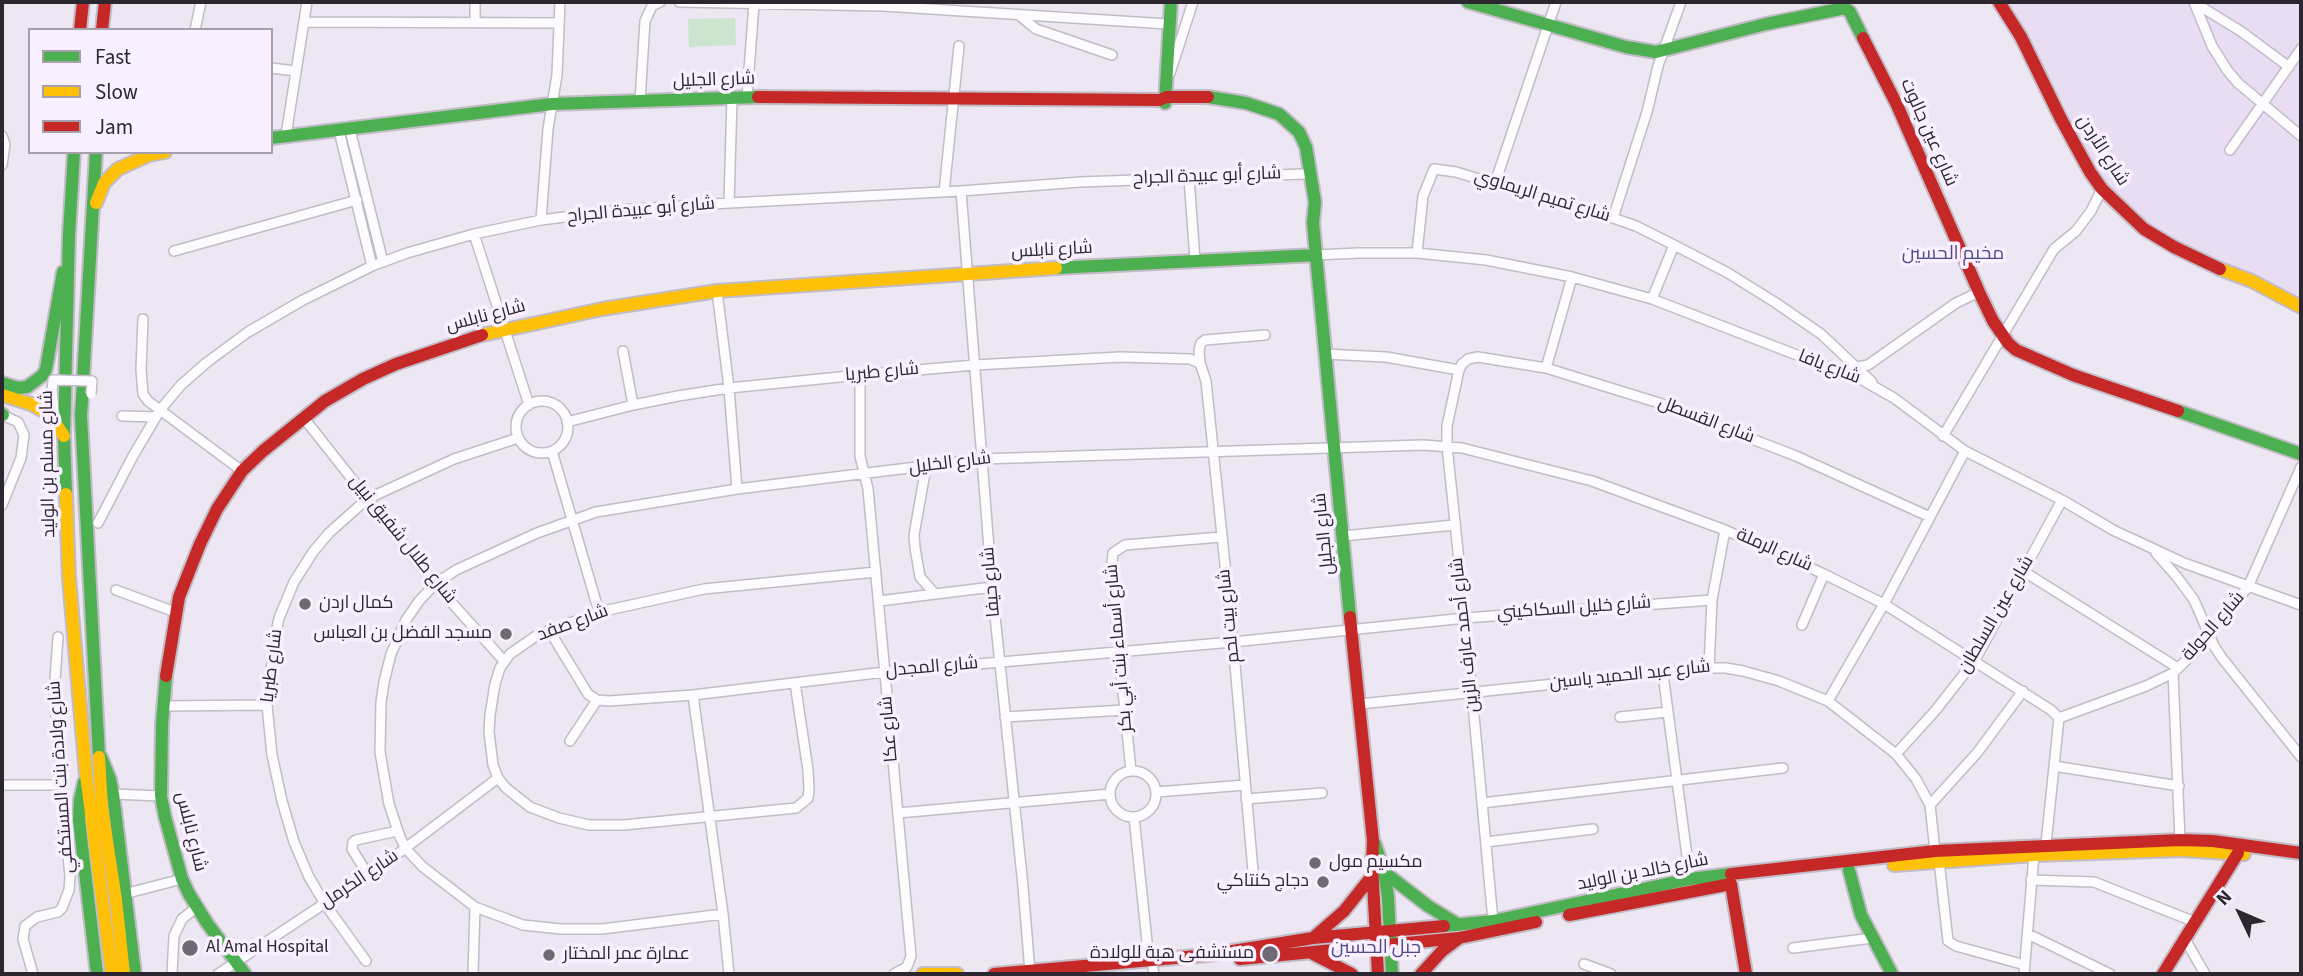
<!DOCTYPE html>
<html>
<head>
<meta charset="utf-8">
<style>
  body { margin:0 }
  #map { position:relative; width:2303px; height:976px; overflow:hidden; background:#ede6f3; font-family:"Source Sans 3",sans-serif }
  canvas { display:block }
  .frame { position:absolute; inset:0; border:4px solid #2c2630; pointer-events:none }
  .legend { position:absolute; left:28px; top:28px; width:245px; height:126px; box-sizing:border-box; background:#f8f0ff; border:2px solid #a69fac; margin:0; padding:9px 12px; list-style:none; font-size:21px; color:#2c2630 }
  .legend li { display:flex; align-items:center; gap:14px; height:35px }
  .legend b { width:35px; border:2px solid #a69fac }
  .north { position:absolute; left:2205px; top:878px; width:70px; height:70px; -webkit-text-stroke:5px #f8f0ff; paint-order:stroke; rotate:314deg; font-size:19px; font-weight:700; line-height:28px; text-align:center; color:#2c2630 }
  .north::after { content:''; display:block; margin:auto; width:24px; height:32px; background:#2c2630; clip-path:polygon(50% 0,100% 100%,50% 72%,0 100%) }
</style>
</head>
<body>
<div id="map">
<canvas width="2303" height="976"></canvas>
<div class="frame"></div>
<ul class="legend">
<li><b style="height:9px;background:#4caf50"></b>Fast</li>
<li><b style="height:9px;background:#ffc107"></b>Slow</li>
<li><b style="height:9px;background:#c62828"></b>Jam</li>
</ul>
<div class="north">N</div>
</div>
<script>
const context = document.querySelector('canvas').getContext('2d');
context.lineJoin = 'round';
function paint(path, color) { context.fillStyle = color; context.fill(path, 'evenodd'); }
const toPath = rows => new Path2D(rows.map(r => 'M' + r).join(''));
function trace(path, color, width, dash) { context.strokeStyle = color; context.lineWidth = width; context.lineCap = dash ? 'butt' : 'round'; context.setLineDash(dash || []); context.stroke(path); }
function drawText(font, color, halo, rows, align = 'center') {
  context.font = font + ' "Source Sans 3",Cairo,sans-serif'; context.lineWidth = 7; context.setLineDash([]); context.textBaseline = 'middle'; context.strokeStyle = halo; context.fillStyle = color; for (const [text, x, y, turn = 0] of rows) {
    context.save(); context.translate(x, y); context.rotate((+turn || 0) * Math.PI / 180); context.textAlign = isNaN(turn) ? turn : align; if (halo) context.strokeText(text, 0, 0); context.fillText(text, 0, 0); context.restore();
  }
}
paint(toPath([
  [2003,2,2301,2,2301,309,2125,225,2074,144,2067,110]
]), '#e9ddf4');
paint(toPath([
  [735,18,736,45,689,47,688,19]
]), '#cde4cf');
const street = toPath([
  [475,2,475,22],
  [679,2,883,6,1168,24],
  [2194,2,2212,46,2227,70,2238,83,2301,136],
  [2195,3,2242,32,2289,67],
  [1019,15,1036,29,1112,55],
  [305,22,559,23],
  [195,30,201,2],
  [271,68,296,71],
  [1170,73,1193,2],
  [747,97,754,4],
  [640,101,645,21,652,6,660,2],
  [350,130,383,262],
  [339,131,372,266],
  [286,135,307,2],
  [2,136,5,144,2,165],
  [2230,150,2301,49],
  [1189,178,1195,260],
  [1495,183,1556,2],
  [961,191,992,587,1023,886,1030,972],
  [944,192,959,46],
  [729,203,732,98],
  [1613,218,1647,112,1658,66,1681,2],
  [541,220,548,129,557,75,560,2],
  [474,234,529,405],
  [174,251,357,200],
  [1417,253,1423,196,1434,169,1456,172,1574,208,1613,218,1636,226,1674,245,1728,273,1776,303,1821,334,1872,382],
  [1316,255,1359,253,1417,253,1486,260,1572,277,1652,299,1864,381,1894,398,1965,451,2062,500,2113,530,2184,563,2301,605],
  [717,291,729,388,737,489],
  [1652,299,1674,245],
  [143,319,141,370,143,394,148,401,242,471],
  [623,351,633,405],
  [1324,354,1386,357,1459,370],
  [1546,368,1572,277],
  [1853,368,1868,365,1956,303,1979,292],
  [860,375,860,456,868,489,911,956,907,967,894,974],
  [52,391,55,420],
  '516 427a26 26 0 1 1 52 0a26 26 0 1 1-52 0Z',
  [2,415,18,422,24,435,21,458,2,505],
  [122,416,156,417],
  [303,417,435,584,504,661],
  [567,422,633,405,678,396,729,388,860,375,975,365,1120,357,1190,359,1200,363],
  [1943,436,2054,249,2076,231,2091,211,2102,189],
  [552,451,599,612],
  [926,467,914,535,915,548,920,577,934,593],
  [98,523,133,456,160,410,181,385,206,363,248,332,303,300,372,266,407,253,474,234,541,220,619,210,729,203,961,191,1081,182,1304,174],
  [1343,536,1454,525],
  [2156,553,2177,577,2194,600,2214,646,2222,658,2301,757],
  [2023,571,2178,668],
  [116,590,175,612],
  [879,601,992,587],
  [1802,625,1824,574],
  [549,630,588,694,597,700,609,701,693,695,885,672,1233,642,1465,618,1712,600],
  [1709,668,1712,600,1725,530],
  [2173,673,2180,840],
  [1663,674,1690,879],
  [795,683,808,770,809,790,808,798,796,808,624,825,589,825,559,818,530,807,506,788,498,778,493,765,489,732,490,715,495,684,500,668,510,654,536,636,599,612,704,589,876,572],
  [693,695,723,914,729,974],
  [1828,701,1884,604,1965,451],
  [1360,704,1709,668,1726,668,1743,671,1779,681,1828,701,1896,754,1916,779,1930,805,1935,851],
  [163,706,267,705],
  [1005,717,1125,710],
  [1620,717,1668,712],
  [2059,718,2146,686,2173,673,2195,652,2248,587,2301,467],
  [570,741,597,700],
  [1896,754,1935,711,1975,660,2062,500],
  [2054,766,2179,786],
  [1131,771,1119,652,1112,563,1113,553,1125,545,1221,537],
  '1110 794a23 23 0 1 1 46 0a23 23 0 1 1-46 0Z',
  [2,785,62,785],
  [1156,792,1245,785],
  [113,794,161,796],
  [1246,799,1322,793],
  [1482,803,1783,768],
  [1930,805,1977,753,2023,691],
  [898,813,1110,794],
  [1134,817,1149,961],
  [1486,842,1593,829],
  [1939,861,1948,941,1956,946,2025,965],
  [1253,871,1233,642,1206,381,1200,363,1199,350,1201,343,1205,340,1265,335],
  [368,875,352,849,353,842,356,840,397,831],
  [2031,880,2094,882,2195,922],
  [124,894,182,879],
  [723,914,602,929,561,929,523,925,475,907,423,867,406,849,400,837,389,804,380,752,381,702,384,682,391,654,406,620,419,601,435,584,456,570,537,533,596,512,737,489,982,459,1423,445,1462,448,1592,481,1725,530,1824,574,1884,604,2051,710,2059,718,2046,844],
  [1493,921,1465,618,1447,446,1447,426,1459,370,1462,364,1468,359,1478,357,1546,368,1659,403,1796,456,1930,517],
  [2028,934,2110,974],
  [2185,939,2205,974],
  [1793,948,1872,938],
  [366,961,325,904,309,877,294,842,282,801,272,755,267,705,275,637,279,618,294,582,313,552,329,533,367,499,454,459,518,438],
  [1584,964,1611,974],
  [1153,968,1154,974],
  [33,974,23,939,25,926,37,917,58,912,62,908,69,890,70,877,54,694,58,637],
  [172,974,174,936,182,919,197,907],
  [218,974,387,862,498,778],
  [473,974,475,907],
  [2024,974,2034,855]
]);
const fast = toPath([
  [1468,2,1626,47,1656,52,1766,24,1845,8,1850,12,1863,38],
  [1208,97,1246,103,1279,114,1299,132,1306,147,1315,202,1313,223,1350,617],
  [1165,103,1171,2],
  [271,138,552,104,758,97],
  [96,152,81,416,99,757],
  [1056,268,1316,255],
  [2,383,18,388,27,387,43,375,46,369,63,272],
  [2178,411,2301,454],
  [2,414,3,415],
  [66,494,64,436,69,234,74,152],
  [166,676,162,724,161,796,165,817,182,879,189,894,207,923,245,974],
  [101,757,110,779,113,794,135,974],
  [84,782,80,800,79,820,97,974],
  [1375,844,1384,872,1388,897,1392,974],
  [1849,870,1861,915,1892,974],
  [1384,872,1428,906,1459,925],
  [1444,926,1493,921,1690,879,1731,874]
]);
const slow = toPath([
  [96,203,104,183,118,169,149,155,165,152],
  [2220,269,2252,281,2301,307],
  [482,335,602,309,717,291,1056,268],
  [2,395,31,404,49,414,64,436],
  [66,494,69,578,86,775,112,974],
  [99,757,102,808,116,900,124,974],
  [1894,865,2034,855,2181,850,2244,854],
  [923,974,957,974]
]);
const jam = toPath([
  [1999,2,2021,37,2061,119,2090,172,2102,189,2144,229,2174,247,2220,269],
  [80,30,83,2],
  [102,30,105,2],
  [1863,38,1897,105,1979,292,1993,321,2008,343,2016,350,2073,375,2178,411],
  [758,97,1160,100,1166,97,1208,97],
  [1350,617,1373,841,1372,865,1378,974],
  [166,676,179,597,200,544,217,509,242,471,263,451,325,401,363,379,396,364,482,335],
  [1731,874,1935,851,2180,840,2213,841,2301,853],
  [1731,884,1746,974],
  [1569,915,1731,884],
  [1313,938,1344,911,1372,876],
  [1313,954,1352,974],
  [1240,959,1459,938,1536,922],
  [994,974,1208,955,1313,938,1444,926],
  [1421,974,1442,951,1458,939],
  [2163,974,2238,853]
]);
trace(street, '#c2bcc6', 12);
trace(fast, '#c2bcc6', 16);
trace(slow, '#c2bcc6', 16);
trace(jam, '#c2bcc6', 16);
trace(street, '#fcfbfd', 9);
trace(fast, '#4caf50', 12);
trace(slow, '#ffc107', 12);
trace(jam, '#c62828', 12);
const streetBridge = toPath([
  [52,391,53,380,92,381,91,394]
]);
trace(streetBridge, '#c2bcc6', 12, []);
trace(streetBridge, '#fcfbfd', 9);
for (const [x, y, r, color] of [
  [305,604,7,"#706974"],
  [506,634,7,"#706974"],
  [1315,863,7,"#706974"],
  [1323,882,7,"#706974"],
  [190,948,9,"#706974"],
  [1270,954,9,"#706974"],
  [549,955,7,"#706974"]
]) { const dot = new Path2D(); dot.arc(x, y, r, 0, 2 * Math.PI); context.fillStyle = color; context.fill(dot); trace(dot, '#f8f0ff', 2.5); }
drawText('18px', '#2c2630', '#f8f0ff', [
  ["شارع الجليل",714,81,-2],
  ["شارع عين جالوت",1928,133,66],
  ["شارع الأردن",2102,151,57],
  ["شارع أبو عبيدة الجراح",1207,177,-2],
  ["شارع تميم الريماوي",1542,197,17],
  ["شارع أبو عبيدة الجراح",641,211,-5],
  ["شارع نابلس",1052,251,-3],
  ["شارع نابلس",486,317,-15],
  ["شارع يافا",1829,368,21],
  ["شارع طبريا",882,373,-5],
  ["شارع القسطل",1706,421,21],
  ["شارع مسلم بن الوليد",49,464,-91],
  ["شارع الخليل",950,464,-7],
  ["شارع الجليل",1325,534,-96],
  ["شارع طلال شفيق نبيل",402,540,51],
  ["شارع الرملة",1774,551,24],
  ["شارع حيفا",992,582,-95],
  ["شارع خليل السكاكيني",1574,609,-4],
  ["شارع عين السلطان",1997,615,-60],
  ["شارع بيت لحم",1230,616,-96],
  ["شارع صفد",573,624,-20],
  ["شارع الحولة",2214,627,-49],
  ["شارع أحمد عارف الزين",1466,635,-96],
  ["شارع أسماء بنت أبي بكر",1120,648,-95],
  ["شارع طبريا",273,666,-83],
  ["شارع المجدل",932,668,-5],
  ["شارع عبد الحميد ياسين",1630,676,-6],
  ["شارع عكا",890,729,-95],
  ["شارع ولادة بنت المستكفي",62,777,-94],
  ["شارع نابلس",190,832,76],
  ["شارع خالد بن الوليد",1643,873,-11],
  ["شارع الكرمل",360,880,-34]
]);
drawText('18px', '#2c2630', '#f8f0ff', [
  ["كمال اردن",319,604],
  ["مسجد الفضل بن العباس",492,634,"right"],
  ["مكسيم مول",1329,863],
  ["دجاج كنتاكي",1309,882,"right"],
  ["Al Amal Hospital",206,948],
  ["مستشفى هبة للولادة",1254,954,"right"],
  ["عمارة عمر المختار",563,955]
], 'left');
drawText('19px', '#4e4b89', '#f8f0ff', [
  ["مخيم الحسين",1953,255],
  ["جبل الحسين",1376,949]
]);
</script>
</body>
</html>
